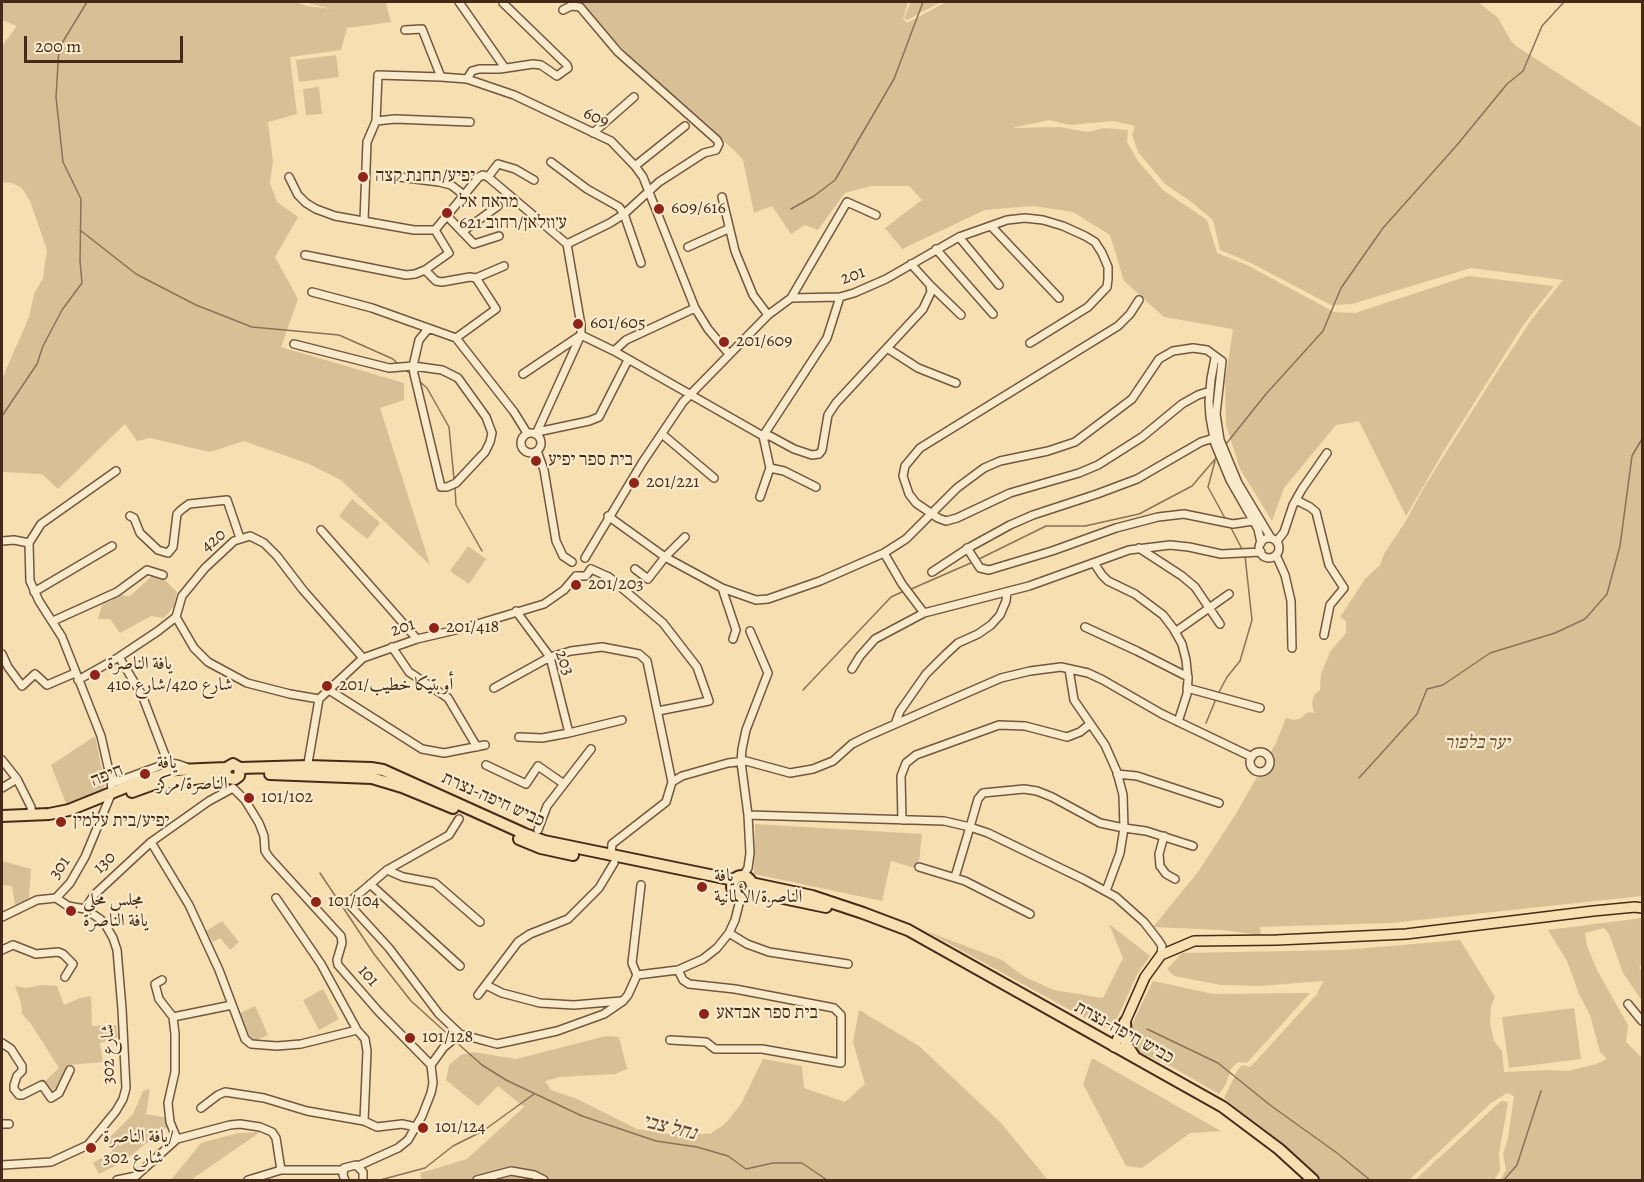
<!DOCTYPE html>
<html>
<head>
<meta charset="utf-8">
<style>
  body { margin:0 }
  #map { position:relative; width:1644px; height:1182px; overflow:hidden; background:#f6dfb0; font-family:Alegreya,serif }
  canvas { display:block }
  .frame { position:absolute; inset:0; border:3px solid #462a19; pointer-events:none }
  .scale { position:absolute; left:24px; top:36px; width:159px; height:27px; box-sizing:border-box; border:3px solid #462a19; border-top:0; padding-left:8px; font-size:18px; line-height:21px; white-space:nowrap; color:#462a19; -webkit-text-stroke:4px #f9eacc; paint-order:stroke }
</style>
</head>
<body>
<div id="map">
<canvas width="1644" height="1182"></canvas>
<div class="frame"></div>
<div class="scale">200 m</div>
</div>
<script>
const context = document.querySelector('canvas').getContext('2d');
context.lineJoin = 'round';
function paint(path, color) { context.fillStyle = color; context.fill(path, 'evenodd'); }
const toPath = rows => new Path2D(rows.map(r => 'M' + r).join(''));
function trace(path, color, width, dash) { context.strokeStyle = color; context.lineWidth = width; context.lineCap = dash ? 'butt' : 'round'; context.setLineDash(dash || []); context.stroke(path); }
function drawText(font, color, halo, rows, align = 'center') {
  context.font = font + ' Alegreya,Amiri,"Frank Ruhl Libre",serif'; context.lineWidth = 4.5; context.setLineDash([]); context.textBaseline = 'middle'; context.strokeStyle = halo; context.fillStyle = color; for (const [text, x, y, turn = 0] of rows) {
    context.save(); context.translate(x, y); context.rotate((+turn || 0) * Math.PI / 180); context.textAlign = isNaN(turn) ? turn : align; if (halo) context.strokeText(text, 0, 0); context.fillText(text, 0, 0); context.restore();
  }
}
paint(toPath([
  [2,2,295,2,308,6,332,9,303,2,399,2,386,3,391,22,347,28,341,50,290,57,297,114,268,122,273,161,270,183,277,202,298,217,275,257,298,299,281,347,404,383,404,400,380,408,430,565,341,480,309,464,244,441,210,452,150,438,137,441,125,424,58,489,42,474,2,472,2,379,29,317,34,294,43,278,47,250,30,201,22,188,12,183,2,182,2,46,17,26,2,20],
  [578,2,908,2,903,19,907,23,946,2,1478,2,1498,18,1511,41,1516,46,1642,128,1642,896,1391,923,1260,927,1261,935,1221,930,1153,927,1198,872,1237,812,1276,743,1286,718,1294,720,1301,718,1308,712,1314,713,1312,703,1314,695,1320,690,1321,674,1330,652,1346,633,1346,621,1340,617,1365,579,1380,565,1384,554,1407,519,1423,489,1493,378,1532,319,1563,280,1471,268,1352,304,1331,305,1249,262,1220,250,1213,220,1190,201,1165,184,1138,152,1132,135,1135,126,1113,121,1070,125,1049,120,1012,128,1060,127,1087,132,1105,128,1128,130,1127,142,1138,161,1163,190,1207,220,1217,253,1247,265,1334,312,1355,313,1468,276,1554,286,1524,324,1445,449,1406,516,1359,421,1336,425,1284,488,1272,521,1240,469,1226,425,1225,382,1233,329,1164,317,1124,281,1110,235,1073,212,1033,206,985,210,902,249,885,228,922,200,909,186,871,186,845,193,818,230,805,225,791,234,772,206,754,213,743,160,737,153,632,59],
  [911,2,941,2,907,20,904,18],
  [336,55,339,77,299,82,296,60],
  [319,87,322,114,306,115,303,89],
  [352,499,380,523,367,539,339,516],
  [468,546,486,559,469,584,450,571],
  [152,576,166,581,177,592,174,606,164,618,151,616,120,633,110,619,98,619,102,605,122,595,130,596],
  [95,736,105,784,103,791,67,806,51,765],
  [755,824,922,834,918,869,891,861,882,901,754,874],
  [2,861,31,869,29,899,15,905,12,886,2,885],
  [1642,918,1642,962,1639,968,1642,971,1642,1001,1623,973,1609,934,1604,928,1585,933,1587,946,1598,972,1628,1025,1626,1042,1642,1058,1642,1180,1500,1180,1506,1170,1503,1154,1508,1138,1514,1096,1507,1093,1491,1103,1409,1180,1320,1180,1277,1139,1224,1098,1237,1071,1242,1065,1250,1067,1256,1061,1317,994,1323,981,1260,986,1221,985,1174,976,1167,969,1182,953,1343,950,1460,940,1495,997,1491,1006,1490,1023,1494,1041,1502,1051,1504,1072,1549,1070,1568,1071,1596,1064,1607,1059,1600,1052,1590,1015,1579,994,1567,961,1548,930],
  [222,921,239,942,230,950,220,938,213,942,206,931],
  [1109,924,1150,956,1138,973,1114,1025,1103,1028,926,931,1002,960,1025,977,1054,990,1103,998,1123,958],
  [1153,981,1213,994,1310,993,1247,1063,1238,1062,1231,1069,1226,1084,1219,1094,1172,1067,1137,1051,1129,1036,1133,1022],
  [41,985,57,986,64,1005,80,998,91,996,92,1026,116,1025,118,1037,100,1043,103,1062,69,1065,56,1088,51,1092,44,1082,59,1068,31,1024,22,1014,21,1003,15,986,27,988],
  [323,989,339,1019,319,1030,303,1000],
  [255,1006,268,1035,252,1042,240,1013],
  [1574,1008,1581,1059,1509,1068,1502,1017],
  [859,1010,919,1046,1001,1123,1048,1180,422,1180,420,1173,467,1159,524,1107,498,1086,478,1106,446,1080,449,1065,461,1055,473,1052,516,1059,606,1036,619,1037,627,1069,615,1074,560,1077,545,1081,551,1090,577,1099,637,1129,669,1134,710,1134,726,1123,741,1104,763,1059,802,1066,804,1088,845,1102,865,1084,853,1042],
  [1092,1058,1221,1131,1190,1133,1142,1168,1126,1166,1083,1084],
  [150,1089,146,1114,167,1118,167,1127,123,1162,99,1174,93,1163,113,1151,106,1141,133,1114,143,1091],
  [1501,1101,1508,1102,1499,1154,1500,1171,1494,1180,1415,1180],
  [260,1132,191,1180,171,1180,201,1143,238,1133]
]), '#d8c096');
trace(toPath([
  [791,209,814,196,835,180,894,79,923,2],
  [80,230,136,274,196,305,252,327,339,335,393,359,398,364],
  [404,369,412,375],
  [418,380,427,388,449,427,454,479],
  [2,416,37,364,43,346,62,310,82,283,80,261,81,199,63,162,56,97,59,48,87,2],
  [1226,444,1266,394,1323,331,1341,288,1383,228,1457,145,1507,84,1523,71,1542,26,1564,2],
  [1215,461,1208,487,1226,520],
  [455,487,456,505,482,551],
  [1230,526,1243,551],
  [977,560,1046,526,1085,526,1139,514,1192,486,1216,458],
  [909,590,973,562],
  [803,690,891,597,904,591],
  [1218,694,1227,677,1240,661,1252,620,1245,556],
  [1206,723,1216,699],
  [1359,778,1417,714,1427,689,1443,685,1490,653,1555,633,1585,619,1607,594,1620,546,1632,456,1642,439],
  [320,873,374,954,411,1001,452,1038],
  [1147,1029,1218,1063,1270,1105,1337,1153,1370,1180],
  [455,1041,482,1065,506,1080,582,1116,656,1141,697,1147,728,1156,746,1169,773,1163,802,1163,827,1180],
  [380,1180,425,1168,453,1146,483,1131,534,1094],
  [1504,1180,1517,1165,1541,1091]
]), '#8c7155', 1.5);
const minor = toPath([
  [459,2,505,68],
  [563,10,571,6,580,7,618,52,717,140,719,144,716,150,704,153,659,182,624,214,610,223,567,244],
  [405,30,422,29,441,77],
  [467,79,472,71,479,69,500,69,533,64,541,65,557,76,568,68,567,65,503,3],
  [376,121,378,75,441,77,467,79,514,95,611,141,635,166,643,177,695,308,708,329,729,354],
  [593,133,634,97],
  [551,162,587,189,619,207,624,214,641,263],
  [635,166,685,126],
  [391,176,439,182,451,185,464,195],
  [289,177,298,195,306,203,316,209,335,216,414,230,435,230,479,177,483,175,488,177,567,244,581,325,581,335,536,434],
  [488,177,498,164,515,169,534,180],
  [722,197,735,251,753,295,768,315],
  [447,216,474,244,499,236],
  [364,221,367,142,376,121,395,119,470,122],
  [991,226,1059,298],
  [462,232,498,206],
  [959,237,999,285],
  [688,247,728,229],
  [936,249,993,314],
  [305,255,406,275,415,274,425,270,449,253,435,230],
  [911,264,930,285,961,315],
  [425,270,436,281,442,282,470,277,476,278,496,309,456,338],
  [476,278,504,266],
  [312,292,372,308,456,338,514,412,527,433],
  [840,297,827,338,763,436,770,436,794,449,812,455,819,454,822,450,828,415,836,403,923,309,931,292,930,285],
  [791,298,847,202,876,215],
  [1139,300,1130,314,1118,326,920,448,905,466,903,476,909,494,916,503,938,518,946,521,957,518,1010,493,1079,473,1098,465,1142,437,1182,404,1198,395,1210,391],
  [294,344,389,368,413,366,442,370,458,378,486,417,492,433,490,442,485,452,456,483,447,487,441,487,414,374,413,366,419,340,428,329],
  [887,348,918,368,956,383],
  [614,351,763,436,770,468,760,497],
  [1215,358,1211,379,1209,402,1210,417,1215,444,1230,480,1258,529,1261,543],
  [523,374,581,335,614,351,626,340,695,308],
  [537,432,589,421,599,417,628,360],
  '521 443a10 10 0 1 1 20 0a10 10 0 1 1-20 0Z',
  [662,434,714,478],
  [537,451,544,470,556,541,563,556,572,562],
  [770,468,784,471,816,487],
  [1296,500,1310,507,1316,512,1329,565,1344,588,1330,605,1324,635],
  [130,516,134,518,140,533,158,550,168,553,173,547,177,514,181,510,189,504,227,500,240,538],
  [608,516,665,557,722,588,756,600,768,599,820,581,884,553,906,539,957,488,984,468,1000,461,1048,451,1075,442,1132,399,1159,359,1173,351,1193,348,1207,350,1222,361,1216,414,1220,440,1238,483,1271,538],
  [321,530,417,639],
  '1259 548a10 10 0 1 1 20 0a10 10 0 1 1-20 0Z',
  [2,541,14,540,29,543],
  [1277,541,1284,532,1293,505,1302,489,1327,453],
  [967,548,980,568,989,570,1052,551,1116,528,1158,517,1184,514,1233,524,1253,521],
  [1139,548,1182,576,1195,587,1220,624],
  [884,553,902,584,924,613],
  [1276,555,1285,575,1291,601,1292,648],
  [585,558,642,463,683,402,768,315,791,298,840,297,854,293,886,279,959,237,1007,220,1025,218,1043,220,1063,226,1085,236,1095,242,1102,253,1108,267,1108,279,1107,287,1088,307,1030,343],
  [1094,563,1102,575,1108,581,1135,594,1163,615,1173,628,1182,644,1186,660,1188,679,1187,694,1178,722],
  [591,569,609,577,663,623,697,667,709,701,658,711],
  [635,569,648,579,665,557,685,537],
  [932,572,970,547,1010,525,1033,515,1097,494,1137,479,1201,442,1214,438],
  [576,576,586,576,591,569],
  [722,588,736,630,733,639],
  [34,592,112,546],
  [516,611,550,657,569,733],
  [176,617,194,648,208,662,247,683,290,694,319,699],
  [53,621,117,592,147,570,163,575],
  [1085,627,1137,651,1188,677],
  [1175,632,1229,594],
  [392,647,409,672,448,698,477,747],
  [2,654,8,667,22,686,35,674,47,685,75,673],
  [119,657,142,695,168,763],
  [852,669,860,656,875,639,924,613,1029,586,1129,550,1170,545,1189,547,1221,554,1261,552],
  [78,680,119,657,158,631,176,617,182,596,205,568,234,541,250,536,264,543,277,556,303,590,363,658],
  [494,688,550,657,571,651,602,647,639,654,647,661,672,782],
  [1187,688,1260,708],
  [329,690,422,749,444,753,485,745],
  [895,724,900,711,926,674,945,655,958,643,978,634,991,625,1000,615,1006,601,1007,592],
  [519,737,542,738,569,733,622,720],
  '1250 762a10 10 0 1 1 20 0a10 10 0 1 1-20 0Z',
  [2,760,17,779,31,807,32,815],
  [486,765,526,784,538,766,564,784],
  [307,769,319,699,363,658,417,639,464,628,544,604,564,590,576,576],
  [1117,774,1137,776,1219,803],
  [111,780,101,736,62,637,39,601,30,581,29,543,41,524,116,471],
  [2,788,17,779],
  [233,788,245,800,259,823,264,836,265,851,269,857,341,936,342,943,337,960,338,965,379,1012,431,1065,433,1083,431,1093,422,1116,408,1140,398,1148,358,1166],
  [748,815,741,762,742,749,746,730,768,673,750,631],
  [459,819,449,835,387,870,348,903,389,948,439,1014,460,1034,478,1039,497,1044,516,1040,557,1031,604,1014,623,1001,628,995,637,975,678,970,703,959,717,948,729,933,735,920,741,896],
  [902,820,901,776,906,763,916,755,999,725,1025,726,1067,737,1080,732,1090,724],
  [538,830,547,806,591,749],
  [1164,836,1159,854,1160,866,1166,874,1175,879],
  [151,842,189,905,219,970,245,1039,251,1044,277,1046,301,1044,357,1030],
  [611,856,612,844,666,802,672,782,682,776,728,763,746,761,790,773,813,769,833,761,852,744,868,736,1001,678,1030,671,1061,667,1088,673,1103,680,1162,714,1252,757],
  [919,867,965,881,1030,914],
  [387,870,403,877,435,883,480,922],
  [743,876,748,868,750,853,748,815,944,821,970,827,978,799,983,793,1024,789,1037,791,1052,797,1100,823,1124,828,1123,795,1117,772,1105,745,1074,700,1069,669],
  [955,877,970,827,988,833,1085,880,1116,897,1144,922,1158,940,1162,946,1161,955],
  [370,884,460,966],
  [1106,891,1120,853,1124,828,1146,831,1193,846],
  [56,898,70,883,85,857,112,792,111,780,116,782,168,763,177,764,186,767],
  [276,898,321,964,357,1030,365,1039,367,1051,364,1121,377,1127,402,1124,416,1127],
  [85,909,94,895,151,842,209,801,233,788],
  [2,917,37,900,56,898],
  [729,933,747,944,769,952,848,964],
  [2,950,13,945,36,954,58,952,63,954,73,964,65,977],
  [637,975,632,963,641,885],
  [162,980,155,984,159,999,173,1017,175,1034,175,1072,168,1103,170,1122,177,1139],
  [486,985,502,993,540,1003,574,1005,621,1001],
  [478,995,518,942,530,934,568,919,599,888,614,863],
  [1628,1004,1642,1021],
  [173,1017,232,1005],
  [670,1040,706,1042,715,1049,762,1049,841,1063,841,1015,834,1008,735,989,689,984,683,980,678,970],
  [2,1043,11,1049,22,1066,22,1071,17,1076,14,1085,14,1089,19,1095,22,1095,42,1085,51,1098,59,1093,70,1070],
  [431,1065,444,1047,460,1034],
  [201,1108,218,1095,225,1092,264,1098,307,1111,364,1121],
  [2,1124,9,1124],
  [2,1165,51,1162,88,1145,116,1111,123,1099,126,1088,122,1009,117,950,113,938,105,924,100,919,85,909,68,906,56,898],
  [117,1180,136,1176,177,1139,230,1125,240,1124,260,1127,272,1132,276,1138,281,1170],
  [248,1180,281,1170,343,1170],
  [345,1180,343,1175,344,1168,356,1165,363,1172,363,1180],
  [477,1180,511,1171,534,1175,544,1180]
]);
const major = toPath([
  [1114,1047,1145,977,1161,955,1194,941,1277,940,1406,934,1593,911,1635,907,1642,908]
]);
const highway = toPath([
  [240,768,308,766,371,768,383,770,525,834,544,841,734,880],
  [270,774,372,778,402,787,453,808],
  [132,792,154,784,226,775],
  [2,816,49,814,69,810,141,781,178,770,226,768,233,764,240,768,239,776,235,779,228,778,225,772,226,768],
  [519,839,541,848,573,855],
  '732 886a10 10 0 1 1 20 0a10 10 0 1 1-20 0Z',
  [751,883,812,896,863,913,908,930,1223,1107,1279,1149,1313,1180],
  [750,891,826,907],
  [1125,1022,1126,1044,1134,1056]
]);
trace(minor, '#72573f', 10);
trace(major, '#462a19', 12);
trace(highway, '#462a19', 14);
trace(minor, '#f9eacc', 7);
trace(major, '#f6dfb0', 9);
trace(highway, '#f6dfb0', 10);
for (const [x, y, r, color] of [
  [363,177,6,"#8f2418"],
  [659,209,6,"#8f2418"],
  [447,213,6,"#8f2418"],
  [578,324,6,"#8f2418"],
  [724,342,6,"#8f2418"],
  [536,461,6,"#8f2418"],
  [634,483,6,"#8f2418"],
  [576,585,6,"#8f2418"],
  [434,628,6,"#8f2418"],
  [95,675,6,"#8f2418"],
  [327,686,6,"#8f2418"],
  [145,774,6,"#8f2418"],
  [249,798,6,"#8f2418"],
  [61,822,6,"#8f2418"],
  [702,887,6,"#8f2418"],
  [316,902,6,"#8f2418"],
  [71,911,6,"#8f2418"],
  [704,1014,6,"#8f2418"],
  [410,1038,6,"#8f2418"],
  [423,1128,6,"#8f2418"],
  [91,1148,6,"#8f2418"]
]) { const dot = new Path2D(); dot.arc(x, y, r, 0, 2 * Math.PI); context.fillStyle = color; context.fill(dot); trace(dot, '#f9eacc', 2); }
drawText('18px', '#462a19', '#f9eacc', [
  ["609",596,118,25],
  ["201",853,276,-20],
  ["420",214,541,-40],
  ["201",403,628,-18],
  ["203",564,663,70],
  ["חיפה",107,776,-22],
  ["כביש חיפה-נצרת",493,800,24],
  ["130",105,863,-44],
  ["301",60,868,-56],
  ["101",368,976,49],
  ["כביש חיפה-נצרת",1124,1033,29],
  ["شارع 302",109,1054,-91]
]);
drawText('18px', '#462a19', '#f9eacc', [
  ["יפיע/תחנת קצה",375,177],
  ["מראח אל",459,203],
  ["ע׳וזלאן/רחוב 621",459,224],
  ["609/616",671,209],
  ["601/605",590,324],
  ["201/609",736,342],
  ["בית ספר יפיע",548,461],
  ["201/221",646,483],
  ["201/203",588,585],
  ["201/418",446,628],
  ["يافة الناصرة",107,665],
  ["شارع 420/شارع 410",107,686],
  ["أوبتيكا خطيب/201",339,686],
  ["يافة",157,764],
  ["الناصرة/مركز",157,785],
  ["101/102",261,798],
  ["יפיע/בית עלמין",73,822],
  ["يافة",714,877],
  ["الناصرة/الألمانية",714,898],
  ["مجلس محلي",83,901],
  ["يافة الناصرة",83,922],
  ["101/104",328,902],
  ["בית ספר אבדאע",716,1014],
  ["101/128",422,1038],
  ["101/124",435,1128],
  ["يافة الناصرة/",103,1138],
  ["شارع 302",103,1159]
], 'left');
drawText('italic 18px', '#634832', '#f9eacc', [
  ["יער בלפור",1477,744]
]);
drawText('italic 20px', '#634832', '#f9eacc', [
  ["נחל צבי",669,1128,14]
]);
</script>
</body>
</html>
